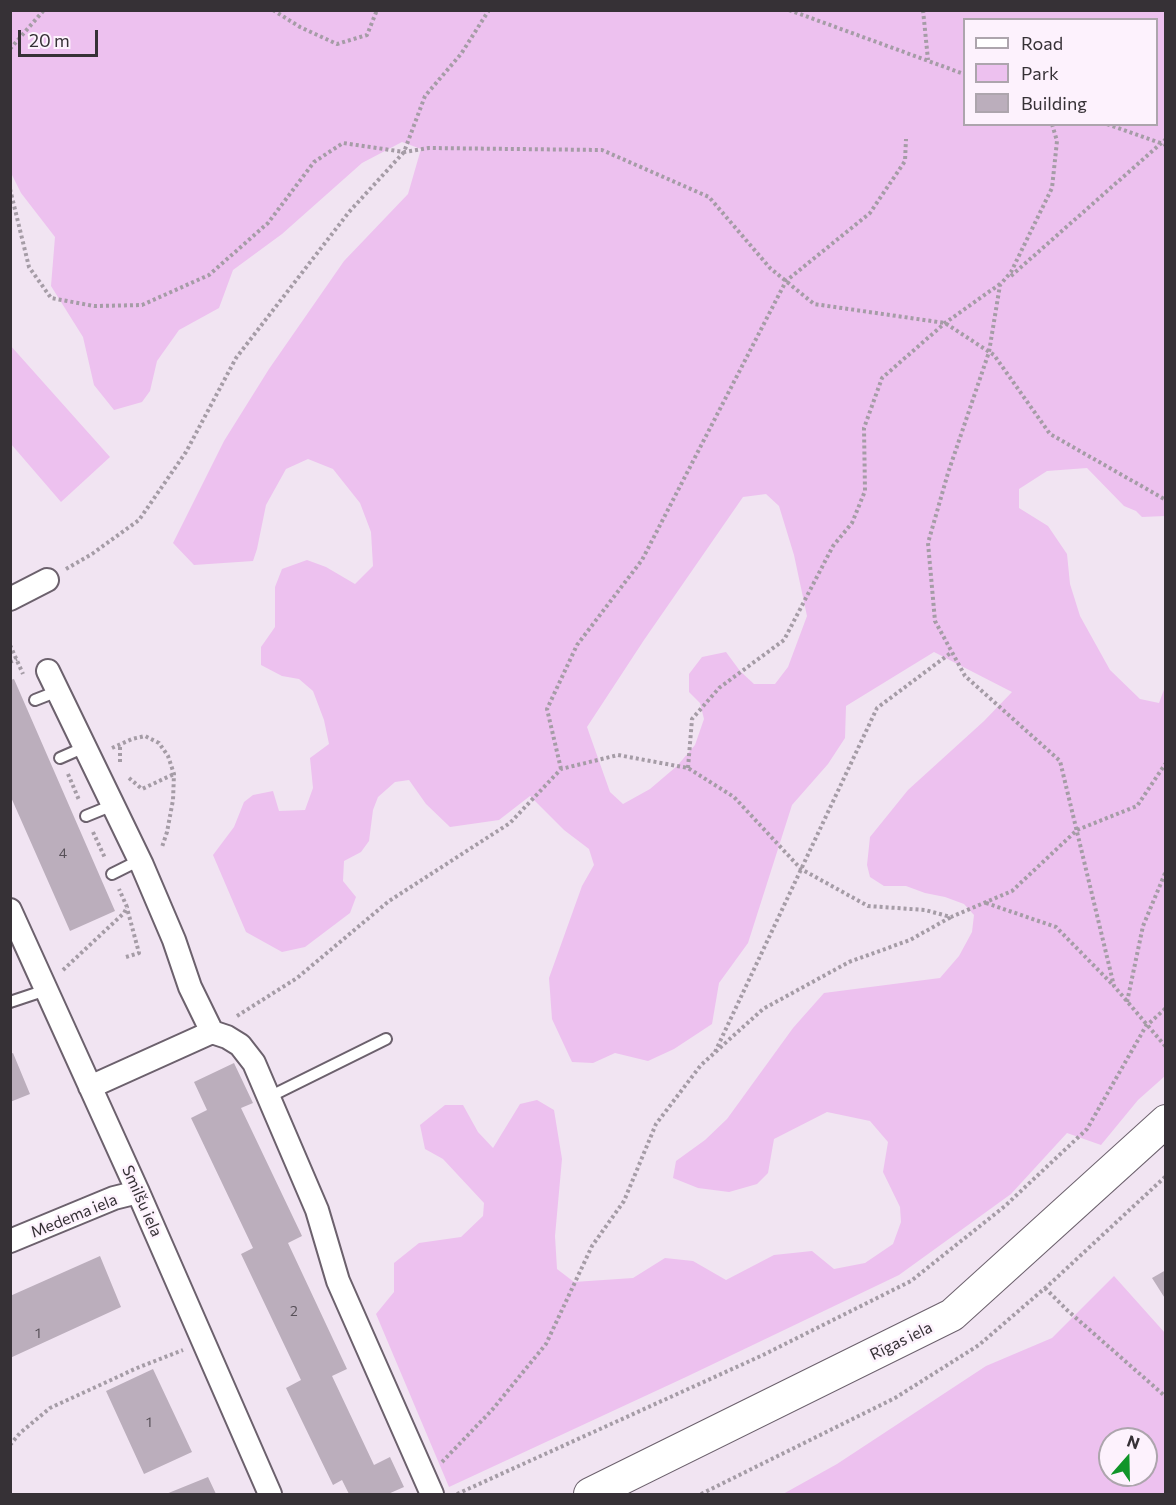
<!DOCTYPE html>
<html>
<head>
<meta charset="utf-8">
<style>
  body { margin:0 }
  #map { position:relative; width:1176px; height:1505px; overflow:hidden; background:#f1e4f2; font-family:Commissioner,sans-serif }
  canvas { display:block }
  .frame { position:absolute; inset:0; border:12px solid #363136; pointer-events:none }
  .legend { position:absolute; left:963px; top:18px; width:195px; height:108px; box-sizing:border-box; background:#fdf2fd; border:2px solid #ada5ad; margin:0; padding:8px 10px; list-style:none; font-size:18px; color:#363136 }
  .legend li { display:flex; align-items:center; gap:12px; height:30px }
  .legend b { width:30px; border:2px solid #ada5ad }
  .north { position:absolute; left:1098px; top:1427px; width:60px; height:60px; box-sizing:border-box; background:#fdf2fd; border:2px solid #ada5ad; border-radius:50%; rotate:20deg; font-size:16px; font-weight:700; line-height:24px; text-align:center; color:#363136 }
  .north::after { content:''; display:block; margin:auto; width:21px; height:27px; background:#109529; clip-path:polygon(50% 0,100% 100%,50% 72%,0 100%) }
  .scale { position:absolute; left:18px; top:30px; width:80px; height:27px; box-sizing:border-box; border:3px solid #363136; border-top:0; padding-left:8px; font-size:18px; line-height:21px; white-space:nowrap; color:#363136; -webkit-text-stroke:4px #fdf2fd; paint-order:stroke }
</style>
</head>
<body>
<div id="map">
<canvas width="1176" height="1505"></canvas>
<div class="frame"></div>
<ul class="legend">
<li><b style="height:8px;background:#fff"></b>Road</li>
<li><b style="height:16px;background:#edc1ef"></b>Park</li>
<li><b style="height:16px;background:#bbaebc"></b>Building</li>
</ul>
<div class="north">N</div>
<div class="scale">20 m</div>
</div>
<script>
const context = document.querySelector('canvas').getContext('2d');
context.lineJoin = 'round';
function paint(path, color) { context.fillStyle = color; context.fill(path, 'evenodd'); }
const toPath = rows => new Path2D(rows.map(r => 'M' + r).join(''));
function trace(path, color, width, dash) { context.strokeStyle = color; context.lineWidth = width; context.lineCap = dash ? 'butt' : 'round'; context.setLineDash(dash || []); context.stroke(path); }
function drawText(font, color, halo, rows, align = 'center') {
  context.font = font + ' Commissioner,sans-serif'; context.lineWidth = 5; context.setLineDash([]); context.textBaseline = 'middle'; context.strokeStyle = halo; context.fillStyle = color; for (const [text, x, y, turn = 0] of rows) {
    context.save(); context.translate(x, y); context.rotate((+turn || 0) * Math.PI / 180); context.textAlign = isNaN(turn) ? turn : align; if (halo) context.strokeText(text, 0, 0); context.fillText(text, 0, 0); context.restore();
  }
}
paint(toPath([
  [10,11,1165,11,1165,516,1142,517,1136,511,1124,506,1087,468,1047,471,1019,489,1019,508,1048,526,1067,554,1070,584,1080,616,1110,670,1140,699,1159,703,1165,687,1165,1076,1138,1100,1101,1145,1067,1133,1011,1194,899,1275,686,1377,449,1487,376,1314,394,1292,394,1263,419,1243,461,1237,483,1216,484,1203,443,1159,425,1149,420,1125,445,1105,463,1105,478,1132,493,1148,520,1104,537,1100,554,1110,562,1159,555,1236,557,1269,574,1282,633,1278,665,1258,693,1261,726,1280,774,1255,812,1251,834,1269,865,1263,893,1244,901,1222,900,1207,883,1172,888,1142,870,1121,827,1112,774,1139,768,1173,757,1184,729,1192,698,1188,673,1178,676,1161,705,1140,727,1119,793,1028,824,993,940,978,959,956,972,932,974,915,964,904,945,897,925,893,906,886,884,886,870,877,867,865,870,837,908,790,984,721,1012,692,934,652,846,706,845,738,828,764,792,805,748,943,719,983,712,1024,674,1049,648,1061,615,1053,593,1063,572,1062,552,1019,549,978,582,886,594,865,589,849,564,830,530,796,499,820,450,827,426,804,409,780,395,782,378,797,373,810,369,841,361,852,344,861,343,881,356,897,350,913,305,947,282,952,246,932,213,855,234,827,244,802,253,795,273,791,279,811,305,810,313,788,310,758,329,744,324,720,313,691,299,679,282,676,261,665,261,647,275,627,275,587,282,569,307,560,326,567,355,584,373,566,371,532,360,503,333,469,308,459,286,469,266,505,257,549,253,561,194,565,173,543,224,441,269,369,344,261,408,194,421,149,402,142,362,163,282,234,233,270,219,308,179,330,157,361,150,391,142,402,114,410,94,385,83,337,51,286,55,237,21,193,11,173],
  [964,20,1156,20,1156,124,964,124],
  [766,494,779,506,794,555,807,616,788,667,775,684,754,684,740,671,726,652,702,657,689,674,689,692,700,703,704,719,695,745,677,766,650,789,623,804,610,792,587,727,644,640,743,497],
  [10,345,110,457,61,502,11,444],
  [1114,1276,1165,1333,1165,1494,783,1494,837,1464,986,1366,1052,1338],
  [1110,1439,1146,1439,1146,1475,1110,1475]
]), '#edc1ef');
paint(toPath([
  [14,679,115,911,70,931,10,795,10,680],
  [13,1053,30,1094,10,1102,10,1054],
  [234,1063,253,1103,241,1108,302,1236,288,1243,347,1369,332,1376,374,1465,390,1457,404,1487,388,1494,349,1494,342,1480,333,1485,286,1388,301,1380,241,1254,253,1248,191,1118,207,1110,194,1082],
  [100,1256,121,1307,10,1358,10,1296],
  [1166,1270,1166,1300,1152,1278],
  [153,1369,192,1452,144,1474,106,1391],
  [208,1477,216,1494,166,1494]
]), '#bbaebc');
const lane = toPath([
  [35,700,58,691],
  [60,758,85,747],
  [86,816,113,805],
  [112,874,140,860],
  [10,1002,46,990],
  [269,1097,386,1039]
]);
const street = toPath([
  [10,599,47,580],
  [48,671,142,865,174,940,190,987,212,1032,227,1037,240,1045,254,1063,317,1210,338,1281,432,1494],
  [10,910,138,1192,270,1494],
  [90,1087,212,1032],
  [10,1241,114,1198,138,1192]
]);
const secondary = toPath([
  [590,1494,952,1315,1166,1121]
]);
trace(lane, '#6c616d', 14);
trace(street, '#6c616d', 26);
trace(secondary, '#6c616d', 34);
trace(toPath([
  [273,10,300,27,337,44,367,35,377,10],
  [789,10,964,74],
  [923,10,928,60],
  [10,49,44,10],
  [1052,124,1057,141,1052,188,1011,272,1000,285,989,352,948,473,928,543,935,621,965,676,1060,761,1114,986,1166,1047],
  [1107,124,1166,145],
  [10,189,29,267,51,298,94,306,142,305,209,275,268,223,314,162,343,143,404,152,429,148,602,150,709,197,770,268,814,304,945,323,994,355,1050,434,1166,500],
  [1011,276,1166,139],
  [66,569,92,554,139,520,186,452,236,358,349,212,404,152,425,96,461,54,489,10],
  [10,645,23,674],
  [10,662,17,659],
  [112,748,132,739,145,736,159,743,168,756,174,774,173,800,167,832,162,847],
  [120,762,120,745],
  [688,768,692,719,719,688,784,640,833,546,852,523,865,491,864,428,882,378,945,323,1000,284],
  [561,769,547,709,577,645,642,560,786,281,870,213,905,161,906,139],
  [68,774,79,800],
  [129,778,142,789,174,774],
  [93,832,105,858],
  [986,903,1056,927,1113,985],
  [126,957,139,953,127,908],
  [63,970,124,913,127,907,119,889],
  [1127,1002,1143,926,1166,871],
  [237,1016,297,978,389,901,510,823,561,769,618,755,688,768,734,797,801,869,868,906,925,910,951,917,1012,891,1077,830,1137,806,1166,763],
  [715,1052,877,708,952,652],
  [1045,1288,1067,1310,1166,1397],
  [10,1445,20,1433,50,1408,137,1368,183,1350],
  [442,1462,492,1410,546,1344,592,1246,624,1201,656,1124,701,1065,763,1009,849,962,910,940,951,917],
  [457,1494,763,1355,911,1281,1005,1206,1087,1129,1146,1026,1166,1008],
  [701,1494,895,1398,979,1345,1052,1282,1166,1176]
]), '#a59ca6', 4, [3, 3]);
trace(lane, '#fff', 10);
trace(street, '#fff', 22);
trace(secondary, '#fff', 32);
drawText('14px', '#575058', null, [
  ["4",63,853],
  ["2",294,1311],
  ["1",38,1333],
  ["1",149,1422]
]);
drawText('16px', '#363136', '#fdf2fd', [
  ["Smilšu iela",142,1201,66],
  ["Medema iela",74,1216,-22],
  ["Rīgas iela",901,1341,-26]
]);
</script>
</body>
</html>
